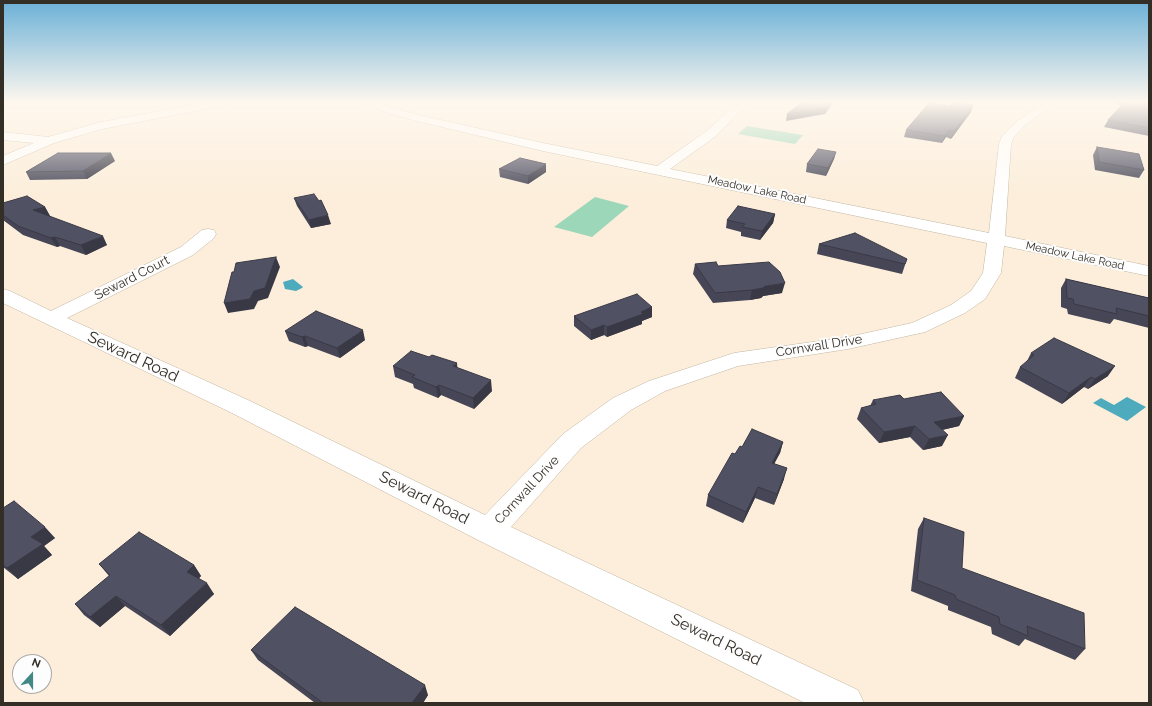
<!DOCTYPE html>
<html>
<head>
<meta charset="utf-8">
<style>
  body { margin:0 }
  #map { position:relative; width:1152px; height:706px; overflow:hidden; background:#fceeda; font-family:Raleway,sans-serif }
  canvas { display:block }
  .frame { position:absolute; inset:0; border:4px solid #332e26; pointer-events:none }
  .north { position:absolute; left:12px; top:654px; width:40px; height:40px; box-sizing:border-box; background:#fdfdfd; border:1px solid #acaaa7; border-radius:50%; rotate:21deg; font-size:11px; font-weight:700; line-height:16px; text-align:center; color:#332e26 }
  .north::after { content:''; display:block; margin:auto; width:14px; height:18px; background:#428986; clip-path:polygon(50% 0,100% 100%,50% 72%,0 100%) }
</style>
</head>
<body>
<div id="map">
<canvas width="1152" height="706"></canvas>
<div class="frame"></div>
<div class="north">N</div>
</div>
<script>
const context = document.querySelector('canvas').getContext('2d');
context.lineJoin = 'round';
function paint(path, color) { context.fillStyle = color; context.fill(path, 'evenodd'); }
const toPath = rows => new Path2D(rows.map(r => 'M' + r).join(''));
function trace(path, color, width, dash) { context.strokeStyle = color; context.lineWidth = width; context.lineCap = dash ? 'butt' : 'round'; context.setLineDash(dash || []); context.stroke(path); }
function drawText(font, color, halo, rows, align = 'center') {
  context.font = font + ' Raleway,sans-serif'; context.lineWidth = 4; context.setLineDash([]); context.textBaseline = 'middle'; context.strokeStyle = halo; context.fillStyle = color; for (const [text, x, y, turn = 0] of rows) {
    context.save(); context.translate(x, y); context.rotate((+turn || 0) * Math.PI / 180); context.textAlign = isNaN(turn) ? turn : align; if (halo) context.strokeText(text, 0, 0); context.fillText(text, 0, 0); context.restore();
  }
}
paint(toPath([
  [747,126,803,135,795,144,738,134],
  [595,197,629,206,592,237,554,227]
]), '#9dd7b9');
paint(toPath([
  [293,279,303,287,302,288,296,291,285,289,283,282],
  [1127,397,1146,407,1127,421,1093,403,1101,398,1114,405]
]), '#4dabbd');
const minor = toPath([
  [214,101,236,101,231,104,102,129,54,143,3,165,3,156,34,143,3,140,3,132,48,137,101,122,214,101],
  [363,101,377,101,393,108,423,116,543,143,657,166,708,130,738,101,750,101,716,136,670,169,989,233,999,144,1002,136,1016,122,1046,101,1058,101,1024,126,1014,137,1011,144,1005,236,1149,266,1149,276,1004,246,1001,273,985,299,965,313,925,332,848,349,738,366,665,391,631,410,581,448,511,527,858,690,864,703,805,703,478,540,230,412,3,303,3,289,10,291,51,311,181,247,202,230,208,229,214,230,216,234,214,238,193,255,67,318,248,400,485,515,563,434,613,398,649,381,734,353,848,337,912,323,951,305,971,291,983,273,987,243,543,151,417,121,385,112,364,103,363,101]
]);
trace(minor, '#c2b6a2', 1);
paint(minor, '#fff');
paint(toPath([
  [1111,101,1149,101,1149,136,1104,127,1108,120,1121,106],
  [971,112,951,139,946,137,942,143,904,137,906,130],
  [1097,147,1144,170,1139,178,1095,170,1093,155],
  [836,152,834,159,826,176,806,172,807,164],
  [115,161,87,179,30,180,26,172],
  [499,169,546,172,528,184,500,177],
  [294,198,331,224,311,228,297,206],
  [3,203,45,207,50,216,48,216,107,245,86,255,60,246,57,247,23,235,3,220],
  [775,214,773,223,760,240,741,236,741,232,726,228,727,220],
  [819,244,907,259,902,274,817,254],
  [695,264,718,266,782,293,763,296,761,298,750,300,713,303,693,274],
  [1066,279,1149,298,1149,328,1114,319,1110,324,1068,314,1067,309,1061,307,1061,288],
  [652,307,652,317,642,321,642,324,607,337,604,335,591,340,574,326,574,316],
  [285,331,365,340,340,358,308,346,305,347,289,341],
  [1031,353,1108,376,1088,389,1084,387,1062,404,1015,378,1020,367,1026,363],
  [393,366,457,368,492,391,474,409,441,395,438,398,414,388,413,384,395,377],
  [904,399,964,416,959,426,942,430,942,446,923,450,910,437,879,443,857,419,861,408,870,406,873,400],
  [783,442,780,453,774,463,784,479,774,505,755,498,743,523,706,506,708,495,735,454,742,447],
  [3,508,55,538,44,546,52,555,18,579,3,567],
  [924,518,962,568,1085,649,1075,660,1025,639,1019,646,992,634,991,627,948,610,948,606,911,591,918,529],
  [99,564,194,565,201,576,199,578,214,594,170,636,125,606,100,627,84,615,75,604,109,576],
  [251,650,428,695,423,703,315,703,258,660]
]), '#464656');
paint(toPath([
  [832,101,835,101,825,114,786,121,787,114],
  [973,105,971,112,951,139,954,131],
  [949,130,946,137,942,143,945,136],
  [836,152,834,159,826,176,828,168],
  [111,153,115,161,87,179,83,171],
  [546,164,546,172,528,184,528,176],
  [45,207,50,216,38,219,33,210],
  [775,214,773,223,760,240,762,231],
  [328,215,331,224,311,228,309,220],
  [103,236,107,245,86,255,81,245],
  [55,237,60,246,57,247,51,238],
  [276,257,280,267,268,298,258,301,254,309,228,313,224,303,254,291],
  [785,283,782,293,763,296,761,298,750,300,752,290,765,286],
  [652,307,652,317,642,321,642,324,607,337,607,327],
  [604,325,604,335,591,340,591,330],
  [363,330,365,340,340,358,337,348],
  [305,336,308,346,305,347,302,337],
  [457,363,458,374,453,366],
  [1115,366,1108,376,1088,389,1095,379],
  [1091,377,1084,387,1062,404,1069,393],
  [491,380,492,391,474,409,473,398],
  [439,385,441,395,438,398,436,387],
  [964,416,959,426,929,433,934,422],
  [915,426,910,437,879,443,884,432],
  [948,435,942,446,923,450,929,439],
  [783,442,780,453,769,474,772,463],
  [787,468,784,479,774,505,777,494],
  [758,487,755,498,743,523,746,512],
  [45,527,55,538,44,546,52,555,18,579,7,568,31,537],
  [194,565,201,576,194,583,187,572],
  [207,583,214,594,170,636,161,625],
  [116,596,125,606,100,627,90,617],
  [425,685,428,695,423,703,412,703]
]), '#393946');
const building = toPath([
  [804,101,832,101,827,107,787,114,804,101],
  [1126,101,1149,101,1149,128,1108,120,1126,101],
  [930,102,949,106,955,102,973,105,954,131,949,130,945,136,906,130,930,102],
  [1097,147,1139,154,1144,170,1099,162,1097,147],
  [818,149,836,152,828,168,807,164,818,149],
  [58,153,111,153,83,171,26,172,58,153],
  [520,158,546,164,528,176,499,169,520,158],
  [314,194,319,201,321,200,328,215,309,220,294,198,314,194],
  [27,196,45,207,33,210,103,236,81,245,55,237,51,238,18,226,3,215,3,203,27,196],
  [738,206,775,214,762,231,742,227,745,224,727,220,738,206],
  [855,233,907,259,905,264,819,244,855,233],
  [276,257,265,288,254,291,250,299,224,303,232,272,234,272,236,263,276,257],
  [716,262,718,266,769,262,780,272,785,283,765,286,763,288,752,290,715,293,695,264,716,262],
  [1066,279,1149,298,1149,316,1116,308,1117,314,1074,304,1073,299,1067,298,1066,279],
  [637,294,652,307,641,312,643,314,607,327,604,325,591,330,574,316,637,294],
  [316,311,363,330,337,348,305,336,302,337,285,331,316,311],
  [1054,338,1115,366,1095,379,1091,377,1069,393,1020,367,1034,355,1031,353,1054,338],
  [411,351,429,357,432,355,457,363,453,366,491,380,473,398,439,385,436,387,412,377,415,375,393,366,411,351],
  [941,392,964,416,934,422,948,435,929,439,915,426,884,432,861,408,876,404,873,400,900,395,904,399,941,392],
  [752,429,783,442,772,463,787,468,777,494,758,487,746,512,708,495,732,453,735,454,740,446,742,447,752,429],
  [14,501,45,527,31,537,43,544,7,568,3,565,3,508,14,501],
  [924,518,964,532,962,568,1084,613,1085,649,1027,626,1028,636,1000,624,999,617,956,599,955,595,917,580,924,518],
  [139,532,194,565,187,572,207,583,161,625,116,596,90,617,75,604,110,575,99,564,139,532],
  [295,607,425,685,412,703,323,703,251,650,295,607]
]);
paint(building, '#515164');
trace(building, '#393946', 1);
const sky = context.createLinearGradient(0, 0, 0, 200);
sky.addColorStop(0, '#6ab0d7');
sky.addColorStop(0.51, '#fef7ee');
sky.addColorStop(1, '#fef7ee00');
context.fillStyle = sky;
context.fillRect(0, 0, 1152, 200);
drawText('11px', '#332e26', '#fdfdfd', [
  ["Meadow Lake Road",757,190,12],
  ["Meadow Lake Road",1075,256,12]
]);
drawText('13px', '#332e26', '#fdfdfd', [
  ["Seward Court",132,278,-27],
  ["Cornwall Drive",819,346,-9],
  ["Cornwall Drive",527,490,-47]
]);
drawText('16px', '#332e26', '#fdfdfd', [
  ["Seward Road",133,357,25],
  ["Seward Road",424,498,27],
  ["Seward Road",716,640,26]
]);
</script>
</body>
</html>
